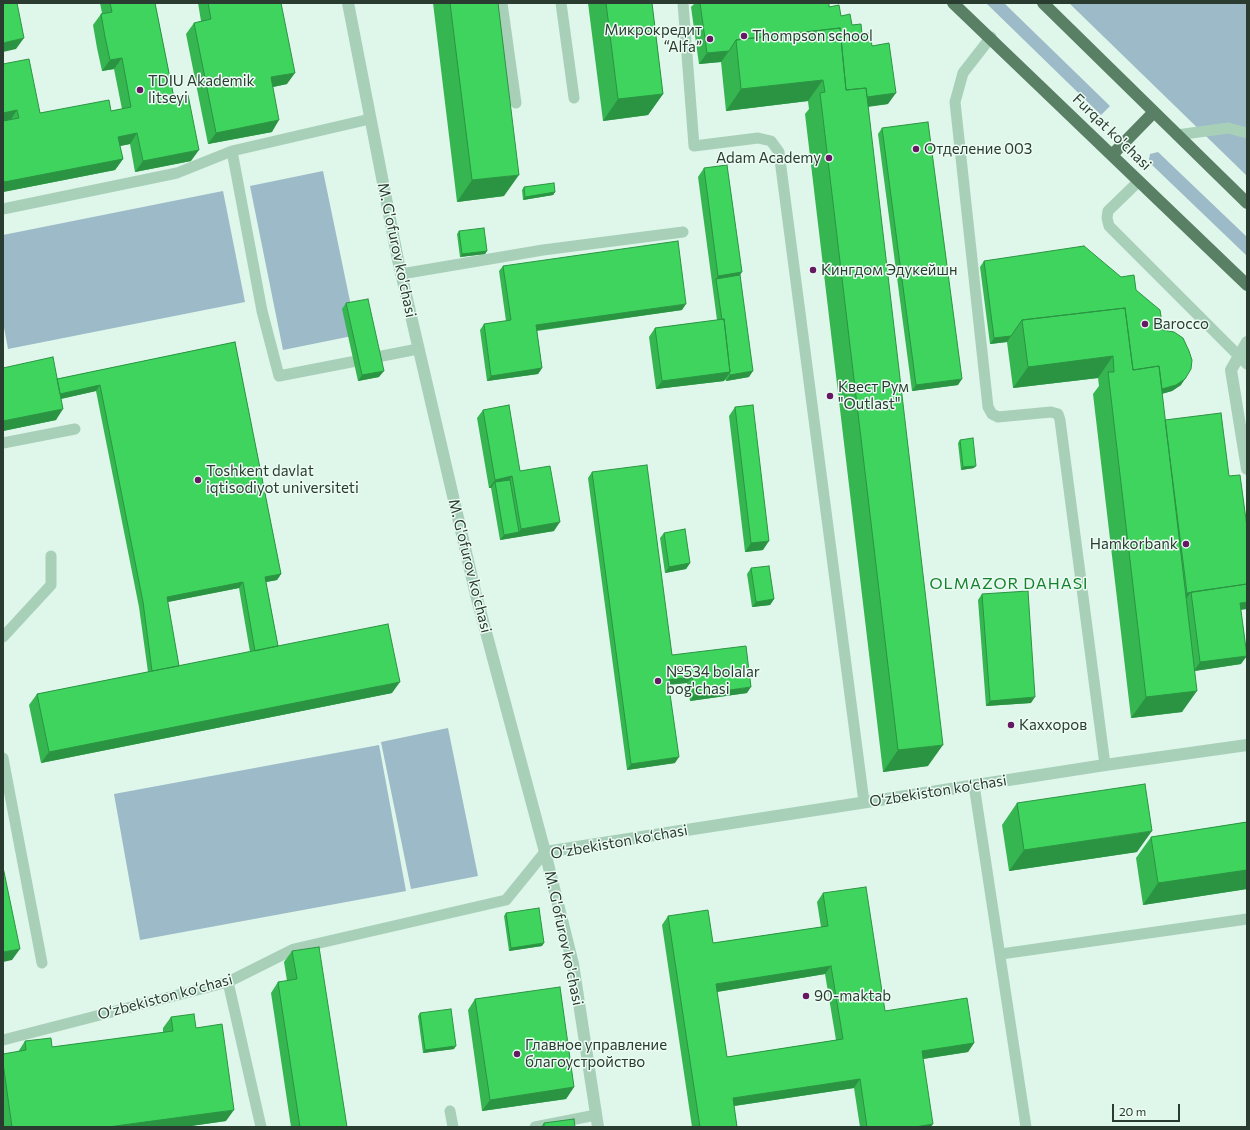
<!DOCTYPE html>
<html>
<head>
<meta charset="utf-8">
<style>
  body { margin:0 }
  #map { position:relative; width:1250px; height:1130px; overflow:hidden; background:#dff6ea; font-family:Commissioner,sans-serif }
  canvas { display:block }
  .frame { position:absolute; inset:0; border:4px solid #293c2f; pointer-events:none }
  .scale { position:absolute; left:1112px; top:1104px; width:68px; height:18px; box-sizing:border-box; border:2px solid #293c2f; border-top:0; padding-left:5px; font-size:12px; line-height:14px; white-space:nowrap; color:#293c2f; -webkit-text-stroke:3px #ecfcf4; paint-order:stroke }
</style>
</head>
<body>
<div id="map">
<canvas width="1250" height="1130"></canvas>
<div class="frame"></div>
<div class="scale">20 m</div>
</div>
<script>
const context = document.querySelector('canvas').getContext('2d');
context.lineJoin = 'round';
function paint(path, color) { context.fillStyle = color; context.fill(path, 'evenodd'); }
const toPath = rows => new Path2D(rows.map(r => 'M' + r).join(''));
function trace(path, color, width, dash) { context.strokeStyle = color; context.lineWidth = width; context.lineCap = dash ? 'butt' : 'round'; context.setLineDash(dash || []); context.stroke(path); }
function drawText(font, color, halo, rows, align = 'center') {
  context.font = font + ' Commissioner,sans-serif'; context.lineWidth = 3; context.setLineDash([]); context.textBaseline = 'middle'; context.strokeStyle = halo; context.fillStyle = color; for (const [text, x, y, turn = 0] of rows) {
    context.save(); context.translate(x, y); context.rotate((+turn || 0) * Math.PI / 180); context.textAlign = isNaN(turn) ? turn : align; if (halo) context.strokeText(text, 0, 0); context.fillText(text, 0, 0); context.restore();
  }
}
paint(toPath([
  [986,3,1004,3,1110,106,1101,115],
  [1069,3,1247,3,1247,176],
  [1158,152,1247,237,1247,256,1151,164,1149,159,1150,154],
  [323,171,357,335,283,350,250,186],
  [223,191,245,302,8,349,3,322,3,235],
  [448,728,478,876,411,889,381,742],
  [379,745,406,891,140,940,114,794]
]), '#9cbac7');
trace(toPath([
  [502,3,516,103],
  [561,3,574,98],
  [683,3,694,146,758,138,771,141,779,152,864,802],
  [991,37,963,73,955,102,988,407,992,414,998,417,1051,412,1058,414,1060,420,1105,765],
  [1177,135,1228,128,1247,133],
  [232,151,370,119],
  [1139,181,1108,211,1107,218,1109,226,1247,364],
  [3,209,177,173,232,151,262,311,279,376,418,349],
  [401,274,543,250,683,232],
  [3,443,75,429],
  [3,637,51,585,51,556],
  [3,758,42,963],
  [974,785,1026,1127],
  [1001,954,1247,919],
  [228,982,261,1127],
  [3,1040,228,982,294,949,506,900,545,852],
  [450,1111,453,1127],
  [535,1127,596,1115]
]), '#a8d0b9', 11);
trace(toPath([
  [348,3,398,260,476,595,545,852,573,964,598,1127],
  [1247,342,1231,370,1247,469],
  [545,852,1105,765,1247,745]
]), '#a8d0b9', 12);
trace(toPath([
  [953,3,1247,285],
  [1043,3,1247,203],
  [1112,155,1154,112]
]), '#598065', 12);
paint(toPath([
  [100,3,155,3,174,98,191,161,135,172,130,144,120,146,123,159,115,170,3,192,3,64,40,113,111,111,122,109,114,69,102,71,97,48,93,25,101,14,102,13],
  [198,3,281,3,287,84,273,87,272,132,208,144,186,34,194,23,201,21],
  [433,3,498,3,504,196,457,202],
  [588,3,652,3,663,94,648,115,603,121],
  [695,3,829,3,829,7,841,16,862,34,872,46,888,104,868,107,928,766,883,772,805,114,809,109,808,101,726,111,721,62,699,64,691,7],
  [882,128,958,385,912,391,878,134],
  [704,168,740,275,749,377,726,381,725,379,724,381,656,389,649,337,655,328,717,320,698,177],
  [524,187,555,192,553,195,523,200,522,190],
  [459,231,487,251,485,254,460,257,457,234],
  [984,261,1136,290,1163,330,1181,385,1172,391,1162,394,1165,420,1241,610,1241,664,1195,671,1182,712,1131,718,1093,394,1099,386,1098,378,1013,388,1007,342,990,344,980,267],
  [503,266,682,310,537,331,542,368,538,374,487,381,480,330,484,324,506,321,499,271],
  [346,303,379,377,358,381,342,309],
  [235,342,281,574,277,580,266,582,278,646,392,693,41,763,29,705,37,694,148,672,139,607,96,391,61,399,56,420,3,431,3,368,57,379],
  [239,588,250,652,179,666,167,602],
  [735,407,763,550,745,552,729,416],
  [483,410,520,471,554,531,500,540,491,488,489,488,477,418],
  [960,440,974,468,961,470,958,443],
  [592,472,672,655,747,693,690,701,687,683,669,685,675,763,627,770,588,478],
  [664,533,690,563,686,569,665,573,660,538],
  [751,568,774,599,770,605,752,607,747,574],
  [982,594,1031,703,986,706,978,600],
  [1017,803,1137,852,1009,871,1002,825],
  [1247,822,1247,889,1143,905,1136,858,1151,837],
  [823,893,885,1011,974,1043,968,1052,923,1059,931,1127,860,1127,854,1088,734,1106,737,1127,692,1127,662,925,668,916,713,943,821,927,817,902],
  [825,974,836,1040,727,1057,717,992],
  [506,913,542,946,509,951,504,916],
  [292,951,347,1127,291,1127,271,993,278,982,287,981,284,962],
  [475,999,574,1087,566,1099,482,1111,468,1010],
  [420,1013,454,1049,423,1053,418,1016],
  [171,1017,196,1028,226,1121,184,1127,3,1127,3,1054,18,1052,25,1041,52,1047,163,1033,163,1028],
  [544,1123,575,1127,541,1127]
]), '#35b651');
paint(toPath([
  [24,38,16,49,3,52,3,43],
  [729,51,721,62,699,64,707,53],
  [122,58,114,69,102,71,110,60],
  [295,73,287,84,263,89,271,77],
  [823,80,808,101,726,111,741,89],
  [896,93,888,104,831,111,839,100],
  [663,94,648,115,603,121,618,99],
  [17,110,10,121,3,122,3,113],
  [279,120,272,132,208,144,216,133],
  [137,133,130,144,110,148,118,137],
  [199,150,191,161,135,172,143,161],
  [123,159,115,170,3,192,3,184,4,182],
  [519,175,504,196,457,202,472,180],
  [555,192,553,195,523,200,525,197],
  [487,251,485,254,460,257,462,254],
  [742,272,736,281,716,279,712,284,718,276],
  [686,304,682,310,532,331,536,325],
  [1011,336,1007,342,990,344,994,338],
  [1113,356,1098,378,1013,388,1028,367],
  [542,368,538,374,487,381,491,376],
  [384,371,379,377,358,381,362,375],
  [753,371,749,377,726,381,730,375],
  [730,372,724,381,656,389,662,381],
  [962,379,958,385,912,391,916,385],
  [1185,379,1181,385,1172,391,1145,398,1149,392],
  [100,385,96,391,51,401,56,395],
  [63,409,56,420,3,431,3,421],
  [976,466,974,468,961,470,963,467],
  [512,476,506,485,495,482,491,488,489,488,495,480],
  [560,522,554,531,500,540,504,535,519,532,521,529],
  [769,541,763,550,745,552,751,543],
  [690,563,686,569,665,573,669,567],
  [281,574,277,580,261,583,265,577],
  [243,582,239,588,163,603,167,597],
  [1187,593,1190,593,1186,599,1183,599],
  [774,599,770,605,752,607,756,602],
  [1247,602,1247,609,1234,611,1240,603],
  [1247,656,1241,664,1194,671,1200,662],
  [692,677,687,683,664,685,668,680],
  [400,682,392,693,41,763,49,752],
  [751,687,747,693,690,701,694,695],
  [1197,691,1182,712,1131,718,1146,697],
  [1035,697,1031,703,986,706,990,701],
  [943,745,928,766,883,772,898,750],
  [679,757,675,763,627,770,631,764],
  [1152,831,1137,852,1009,871,1024,850],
  [1247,870,1247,889,1143,905,1158,883],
  [544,943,542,946,509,951,511,948],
  [20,949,12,960,3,962,3,952],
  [831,966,825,974,710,993,716,984],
  [974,1043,968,1052,916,1060,922,1051],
  [456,1046,454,1049,423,1053,425,1050],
  [860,1079,854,1088,727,1107,733,1098],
  [574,1087,566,1099,482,1111,490,1100],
  [234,1110,226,1121,184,1127,108,1127],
  [933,1124,931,1127,915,1127]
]), '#2b9442');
const building = toPath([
  [3,3,17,3,24,38,3,43,3,3],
  [110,3,155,3,174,98,188,95,199,150,143,161,137,133,118,137,123,159,4,182,3,177,3,121,19,118,17,110,3,113,3,64,29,59,40,113,109,100,111,111,131,107,122,58,110,60,105,37,101,14,112,12,110,3],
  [208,3,281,3,295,73,271,77,279,120,216,133,194,23,211,19,208,3],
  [450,3,498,3,519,175,472,180,450,3],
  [606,3,652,3,663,94,618,99,606,3],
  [700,3,829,3,829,7,839,5,841,16,850,14,852,25,861,24,862,34,870,33,872,46,889,43,896,93,867,97,866,88,846,90,840,28,736,40,729,51,707,53,700,3],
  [840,28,846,90,866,88,943,745,898,750,820,93,825,92,823,80,741,89,736,40,840,28],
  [928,122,962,379,916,385,882,128,928,122],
  [727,165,742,272,718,276,704,168,727,165],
  [554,183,555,192,525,197,524,187,554,183],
  [484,228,487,251,462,254,459,231,484,228],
  [678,241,686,304,536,325,542,368,491,376,484,324,511,320,503,266,678,241],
  [1084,246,1121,277,1134,275,1136,290,1160,310,1163,330,1174,332,1183,338,1189,351,1192,360,1191,369,1185,379,1176,385,1162,389,1159,366,1133,370,1125,308,1022,320,1011,336,994,338,984,261,1084,246],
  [740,275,753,371,730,375,729,373,730,372,724,319,722,320,716,279,740,275],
  [368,299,384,371,362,375,346,303,368,299],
  [1125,308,1133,370,1159,366,1197,691,1146,697,1108,372,1114,372,1113,356,1028,367,1022,320,1125,308],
  [724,319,730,372,662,381,655,328,724,319],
  [235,342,281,574,265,577,278,646,255,651,243,582,167,597,179,666,152,671,143,602,100,385,60,394,57,379,235,342],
  [53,357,63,409,3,421,3,368,53,357],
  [509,405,520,471,550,466,560,522,521,529,512,476,495,480,483,410,509,405],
  [753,405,769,541,751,543,735,407,753,405],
  [1221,413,1229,476,1240,475,1247,527,1247,584,1187,593,1165,420,1221,413],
  [973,438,976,466,963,467,960,440,973,438],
  [647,465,672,655,746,646,751,687,694,695,692,677,668,680,679,757,631,764,592,472,647,465],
  [510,480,519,532,504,535,495,482,510,480],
  [685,529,690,563,669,567,664,533,685,529],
  [769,566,774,599,756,602,751,568,769,566],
  [1247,584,1247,602,1240,603,1247,656,1200,662,1191,592,1247,584],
  [1028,591,1035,697,990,701,982,594,1028,591],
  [388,624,400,682,49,752,37,694,388,624],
  [1145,784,1152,831,1024,850,1017,803,1145,784],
  [1247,822,1247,870,1158,883,1151,837,1247,822],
  [3,867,20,949,3,952,3,867],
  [866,887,885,1011,967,998,974,1043,922,1051,933,1124,915,1127,867,1127,860,1079,733,1098,737,1127,700,1127,668,916,708,910,713,943,828,926,823,893,866,887],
  [831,966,843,1039,727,1057,716,984,831,966],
  [539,908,544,943,511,948,506,913,539,908],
  [319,947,347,1127,300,1127,278,982,297,979,292,951,319,947],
  [560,987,574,1087,490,1100,475,999,560,987],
  [451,1009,456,1046,425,1050,420,1013,451,1009],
  [194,1014,196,1028,222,1024,234,1110,108,1127,12,1127,3,1063,3,1054,26,1050,25,1041,51,1038,52,1047,173,1031,171,1017,194,1014],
  [574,1119,575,1127,544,1127,544,1123,574,1119]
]);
paint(building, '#3ed45e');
trace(building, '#2b9442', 1);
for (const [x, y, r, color] of [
  [744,36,4,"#641961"],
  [710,39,4,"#641961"],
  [140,90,4,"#641961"],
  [916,149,4,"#641961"],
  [829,158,4,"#641961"],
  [813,270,4,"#641961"],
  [1145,324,4,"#641961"],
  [830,396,4,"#641961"],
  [198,480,4,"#641961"],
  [1186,544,4,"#641961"],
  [658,681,4,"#641961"],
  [1011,725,4,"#641961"],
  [806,996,4,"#641961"],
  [517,1054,4,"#641961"]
]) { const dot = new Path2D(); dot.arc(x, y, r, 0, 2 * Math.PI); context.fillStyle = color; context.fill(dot); trace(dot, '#ecfcf4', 1.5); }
drawText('15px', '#293c2f', '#ecfcf4', [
  ["Микрокредит",702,30,"right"],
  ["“Alfa”",702,47,"right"],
  ["Thompson school",752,36],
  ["TDIU Akademik",148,81],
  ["litseyi",148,98],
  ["Отделение 003",924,149],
  ["Adam Academy",821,158,"right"],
  ["Кингдом Эдукейшн",821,270],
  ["Barocco",1153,324],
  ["Квест Рум",838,387],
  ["\"Outlast\"",838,404],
  ["Toshkent davlat",206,471],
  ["iqtisodiyot universiteti",206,488],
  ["Hamkorbank",1178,544,"right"],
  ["№534 bolalar",666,672],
  ["bog'chasi",666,689],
  ["Каххоров",1019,725],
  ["90-maktab",814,996],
  ["Главное управление",525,1045],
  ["благоустройство",525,1062]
], 'left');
drawText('15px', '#293c2f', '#ecfcf4', [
  ["Furqat ko'chasi",1112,132,44],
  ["M. G'ofurov ko'chasi",397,250,78],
  ["M. G'ofurov ko'chasi",470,566,76],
  ["O‘zbekiston ko‘chasi",938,791,-9],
  ["O‘zbekiston ko‘chasi",619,842,-10],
  ["M. G'ofurov ko'chasi",564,938,78],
  ["O‘zbekiston ko‘chasi",165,997,-15]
]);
context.letterSpacing = '1px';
drawText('16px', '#16822d', '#ecfcf4', [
  ["OLMAZOR DAHASI",1009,584]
]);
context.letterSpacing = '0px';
</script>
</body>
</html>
